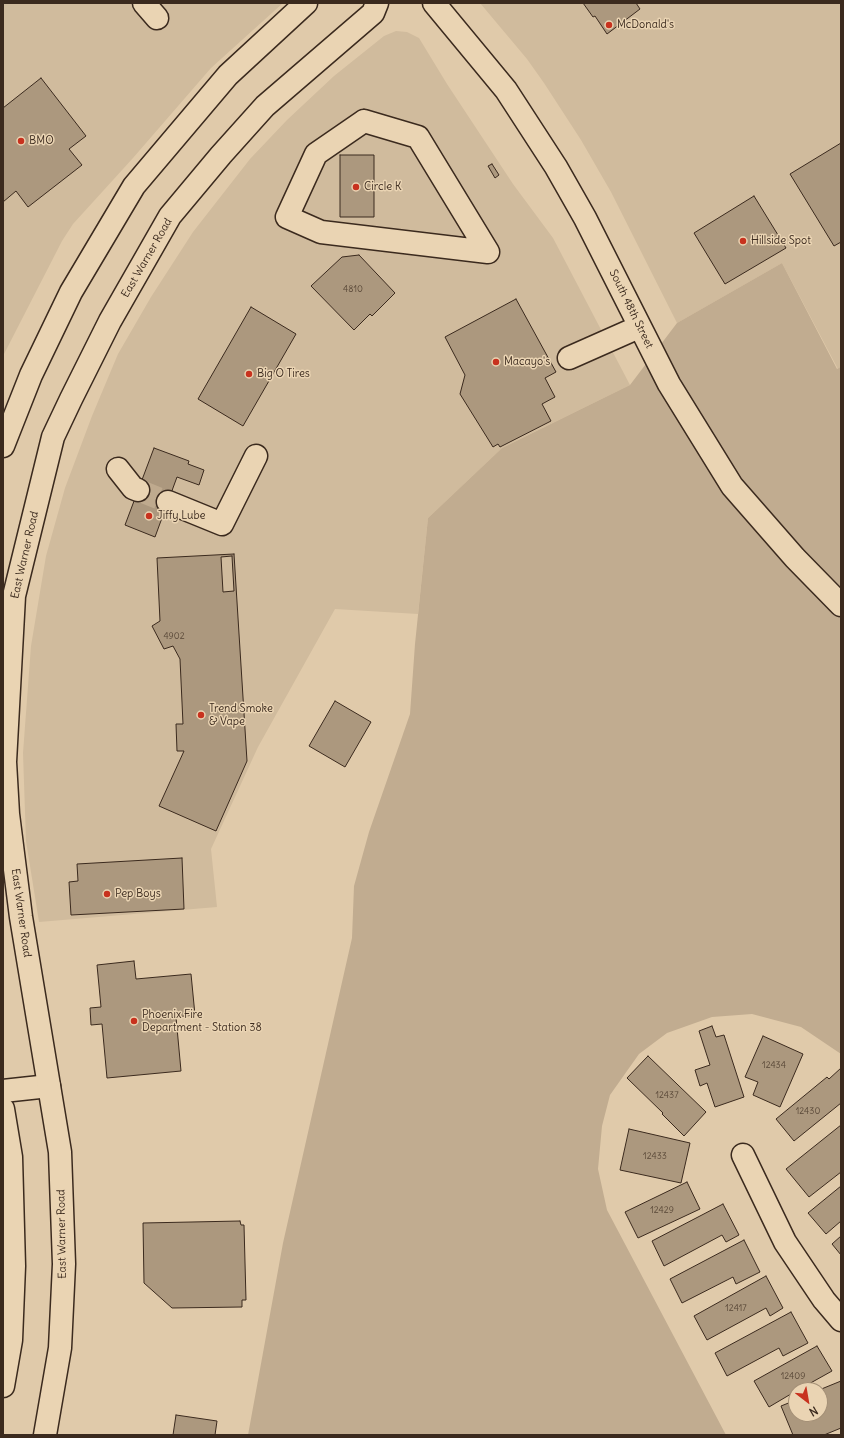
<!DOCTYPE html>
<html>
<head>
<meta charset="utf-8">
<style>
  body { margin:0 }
  #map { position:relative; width:844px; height:1438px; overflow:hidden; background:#e0caaa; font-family:Delius,sans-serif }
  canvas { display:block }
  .frame { position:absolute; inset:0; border:4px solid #3b2a1e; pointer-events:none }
  .north { position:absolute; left:788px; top:1382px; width:40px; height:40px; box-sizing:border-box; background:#ead4b3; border:1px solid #a49077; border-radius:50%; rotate:149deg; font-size:11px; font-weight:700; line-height:16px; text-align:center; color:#3b2a1e }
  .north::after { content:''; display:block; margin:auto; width:14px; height:18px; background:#c8321e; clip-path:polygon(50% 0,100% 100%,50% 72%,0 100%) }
</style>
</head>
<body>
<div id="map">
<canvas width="844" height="1438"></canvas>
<div class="frame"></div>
<div class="north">N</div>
</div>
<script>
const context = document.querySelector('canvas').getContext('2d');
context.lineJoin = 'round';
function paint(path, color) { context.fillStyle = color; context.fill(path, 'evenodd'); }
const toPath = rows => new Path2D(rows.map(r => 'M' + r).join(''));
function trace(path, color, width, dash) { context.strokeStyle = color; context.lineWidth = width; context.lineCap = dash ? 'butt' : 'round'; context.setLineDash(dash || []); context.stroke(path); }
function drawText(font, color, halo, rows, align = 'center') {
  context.font = font + ' Delius,sans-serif'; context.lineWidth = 3; context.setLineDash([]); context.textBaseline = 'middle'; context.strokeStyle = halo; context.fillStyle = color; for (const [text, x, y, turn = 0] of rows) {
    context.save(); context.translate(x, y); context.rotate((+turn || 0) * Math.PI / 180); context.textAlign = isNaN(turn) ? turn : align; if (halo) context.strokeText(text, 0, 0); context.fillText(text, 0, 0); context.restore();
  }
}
paint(toPath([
  [3,3,283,3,211,68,133,158,73,224,62,241,3,356],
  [480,3,841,3,841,367,838,369,782,263,677,323,611,192,581,140,544,83,527,59],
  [396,31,407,32,419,38,447,84,513,184,553,238,630,385,502,448,428,518,418,614,335,609,258,747,211,849,217,907,39,922,26,841,23,753,31,646,46,556,65,488,92,416,118,354,151,297,193,232,250,159,287,120,334,76,384,36]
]), '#d0bb9d');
paint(toPath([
  [782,263,837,369,841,367,841,1054,801,1027,752,1014,712,1017,667,1033,639,1054,610,1095,602,1126,598,1169,607,1210,726,1435,248,1435,283,1243,352,938,354,886,369,832,410,714,415,644,428,518,502,448,630,385,677,323]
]), '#c1ac90');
const building = toPath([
  [583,3,636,3,640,9,607,34,595,16,593,17,583,3],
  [41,78,86,136,69,149,82,165,28,207,16,191,3,202,3,108,41,78],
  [841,143,841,242,834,246,790,174,841,143],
  [340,155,374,155,374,217,340,217,340,155],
  [492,164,499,175,495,178,488,166,492,164],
  [754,196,786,248,725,284,694,233,754,196],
  [359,255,395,293,372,316,370,314,354,330,311,286,342,257,359,255],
  [516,299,556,372,545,378,555,397,542,404,551,421,500,447,498,444,493,447,460,394,465,375,445,337,516,299],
  [251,307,296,334,243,426,198,399,251,307],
  [154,448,189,461,188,464,204,470,199,485,177,477,155,537,125,525,154,448],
  [234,554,247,761,216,831,159,806,184,751,177,751,176,724,183,724,180,659,173,646,164,649,152,626,160,621,157,558,234,554],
  [232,556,234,591,223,592,221,557,232,556],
  [335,701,371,722,345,767,309,746,335,701],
  [182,858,184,909,71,915,69,882,78,881,77,864,182,858],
  [134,961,136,979,191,974,195,1015,176,1017,181,1071,107,1078,102,1024,91,1025,90,1008,101,1007,97,965,134,961],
  [712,1026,716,1037,724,1035,744,1097,715,1107,707,1083,700,1086,695,1070,710,1065,699,1031,712,1026],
  [763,1036,803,1054,780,1107,753,1095,758,1082,745,1077,763,1036],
  [648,1056,706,1112,684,1136,662,1114,663,1113,627,1078,648,1056],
  [841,1068,841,1103,794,1141,776,1119,827,1077,829,1079,841,1068],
  [841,1125,841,1172,809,1197,786,1169,841,1125],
  [629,1129,690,1143,681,1183,620,1170,629,1129],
  [687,1182,700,1209,638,1238,625,1212,687,1182],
  [841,1186,841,1221,826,1234,808,1213,841,1186],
  [723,1204,739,1235,726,1242,722,1235,664,1266,652,1241,723,1204],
  [240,1221,241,1225,244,1225,246,1300,242,1300,242,1307,172,1308,144,1283,143,1223,240,1221],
  [841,1236,841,1255,832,1244,841,1236],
  [744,1240,760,1272,736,1284,733,1277,682,1303,670,1279,744,1240],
  [766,1276,783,1308,770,1316,766,1308,707,1340,694,1316,766,1276],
  [791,1312,808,1343,783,1356,779,1348,727,1376,715,1353,791,1312],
  [817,1346,832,1371,798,1390,796,1390,796,1391,769,1407,754,1381,817,1346],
  [841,1381,841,1428,824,1435,793,1435,781,1406,796,1400,796,1414,820,1414,820,1390,819,1390,841,1381],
  [176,1415,217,1421,215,1435,173,1435,176,1415]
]);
paint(building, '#ac987e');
trace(building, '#3b2a1e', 1);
trace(toPath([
  [138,490,168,502]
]), '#bfaa8e', 22, [22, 11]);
const minor = toPath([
  [144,3,157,18],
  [364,121,418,137,488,252,321,232,287,217,316,154,364,121],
  [569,358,639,327],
  [118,469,133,488,138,490],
  [168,502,222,524,256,456],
  [3,1091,49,1086],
  [743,1155,785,1242,824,1300,841,1320]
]);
const major = toPath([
  [434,3,506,90,556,167,585,218,669,384,732,486,795,558,841,605],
  [3,446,31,375,71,292,134,186,228,75,306,3],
  [3,1109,11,1157,14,1266,11,1340,3,1386],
  [45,1435,60,1348,64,1264,60,1152,21,917,8,814,5,762,14,596,53,437,71,399,110,321,170,216,221,155,265,106,373,13,377,3]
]);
trace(minor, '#3b2a1e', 25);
trace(major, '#3b2a1e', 25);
trace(minor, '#ead4b3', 22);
trace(major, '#ead4b3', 22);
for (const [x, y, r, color] of [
  [609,25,4,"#c8321e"],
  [21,141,4,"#c8321e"],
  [356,187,4,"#c8321e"],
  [743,241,4,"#c8321e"],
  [496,362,4,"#c8321e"],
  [249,374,4,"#c8321e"],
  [149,516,4,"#c8321e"],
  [201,715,4,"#c8321e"],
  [107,894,4,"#c8321e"],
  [134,1021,4,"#c8321e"]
]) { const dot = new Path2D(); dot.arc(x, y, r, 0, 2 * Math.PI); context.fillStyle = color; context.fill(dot); trace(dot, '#ead4b3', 1.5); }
drawText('9px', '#574636', null, [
  ["4810",353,289],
  ["4902",174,636],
  ["12434",774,1065],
  ["12437",667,1095],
  ["12430",808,1111],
  ["12433",655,1156],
  ["12429",662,1210],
  ["12417",736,1308],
  ["12409",793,1376]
]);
drawText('11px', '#3b2a1e', '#ead4b3', [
  ["McDonald's",617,25],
  ["BMO",29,141],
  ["Circle K",364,187],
  ["Hillside Spot",751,241],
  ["Macayo's",504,362],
  ["Big O Tires",257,374],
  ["Jiffy Lube",157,516],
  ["Trend Smoke",209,709],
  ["& Vape",209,722],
  ["Pep Boys",115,894],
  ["Phoenix Fire",142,1015],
  ["Department - Station 38",142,1028]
], 'left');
drawText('11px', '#3b2a1e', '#ead4b3', [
  ["East Warner Road",147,258,-60],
  ["South 48th Street",631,309,64],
  ["East Warner Road",25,555,-77],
  ["East Warner Road",21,913,82],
  ["East Warner Road",62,1234,-91]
]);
</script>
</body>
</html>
